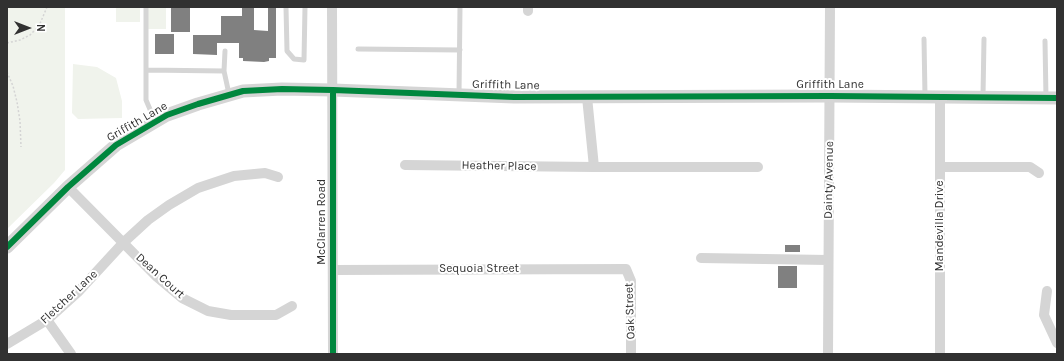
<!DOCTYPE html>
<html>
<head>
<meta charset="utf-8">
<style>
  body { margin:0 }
  #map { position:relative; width:1064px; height:361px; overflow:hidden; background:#fff; font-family:Karla,sans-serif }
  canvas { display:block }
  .frame { position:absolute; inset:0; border:8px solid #313131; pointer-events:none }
  .north { position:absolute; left:8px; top:8px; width:40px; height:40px; -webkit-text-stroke:3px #fff; paint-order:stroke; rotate:90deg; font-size:11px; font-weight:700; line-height:16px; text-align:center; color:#313131 }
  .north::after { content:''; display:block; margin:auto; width:14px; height:18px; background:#313131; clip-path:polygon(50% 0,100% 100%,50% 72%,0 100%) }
</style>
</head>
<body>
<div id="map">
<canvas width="1064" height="361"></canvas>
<div class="frame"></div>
<div class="north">N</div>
</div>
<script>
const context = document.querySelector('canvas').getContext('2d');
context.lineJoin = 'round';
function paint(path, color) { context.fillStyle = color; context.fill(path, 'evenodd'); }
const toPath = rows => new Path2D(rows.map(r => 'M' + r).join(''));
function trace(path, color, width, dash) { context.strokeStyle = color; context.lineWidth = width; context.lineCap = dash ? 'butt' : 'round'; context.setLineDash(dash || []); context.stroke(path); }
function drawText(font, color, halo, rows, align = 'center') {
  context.font = font + ' Karla,sans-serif'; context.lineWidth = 4; context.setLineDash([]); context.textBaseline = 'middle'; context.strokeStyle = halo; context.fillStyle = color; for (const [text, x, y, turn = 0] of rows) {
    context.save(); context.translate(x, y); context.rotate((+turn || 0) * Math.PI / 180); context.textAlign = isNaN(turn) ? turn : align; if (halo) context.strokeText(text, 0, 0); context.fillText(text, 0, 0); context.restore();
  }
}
paint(toPath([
  [7,7,65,7,65,170,54,183,7,229],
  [116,7,140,7,140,22,116,22],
  [148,7,166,7,166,29,148,29],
  [73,64,97,67,116,78,122,101,122,118,78,119,72,113]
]), '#f0f3ec');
paint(toPath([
  [171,7,190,7,190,32,171,32],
  [242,7,254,7,254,30,268,31,268,7,276,7,276,58,269,58,269,61,264,62,243,61,243,58,239,58,239,43,217,43,217,55,193,54,193,35,221,35,221,16,242,16],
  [155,34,174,34,174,54,155,54],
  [785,245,800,245,800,252,785,252],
  [778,266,797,266,797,288,778,288]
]), '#808080');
trace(toPath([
  [7,43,20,40,30,35,39,26,47,7],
  [7,72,13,86,17,102,20,121,21,147]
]), '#d4d4d4', 1.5, [2, 2]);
trace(toPath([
  [146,7,146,70],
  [286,7,287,51,294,59,304,60,305,7],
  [924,39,925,96],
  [1045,41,1046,98],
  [358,49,460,50],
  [225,51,224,71,229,94],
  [459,94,460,7],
  [983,96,984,39],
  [155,121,146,100,146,70,224,71]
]), '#d5d5d5', 5);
trace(toPath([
  [332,7,333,354],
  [528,7,528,11],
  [587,97,594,167],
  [940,97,940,354],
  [405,165,594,167,758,167],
  [940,167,1030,167,1039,173],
  [68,187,157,277,182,298,208,311,231,315,276,315,292,306],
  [701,258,828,260],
  [333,270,626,269,631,281,631,354],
  [1047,291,1044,315,1057,343],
  [47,320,71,354],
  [7,344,47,320,78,292,124,242,148,220,169,205,198,188,234,176,265,173,278,177],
  [828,354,830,7]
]), '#d5d5d5', 10);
trace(toPath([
  [7,247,68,187,116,145,167,115,198,104,243,91,282,89,333,90,514,97,830,96,1057,98]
]), '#d5d5d5', 13);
trace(toPath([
  [333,90,333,354],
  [7,247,68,187,116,145,167,115,198,104,243,91,282,89,333,90,514,97,830,96,1057,98]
]), '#00873e', 6);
drawText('12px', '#313131', '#fff', [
  ["Griffith Lane",506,85,1],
  ["Griffith Lane",830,85],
  ["Griffith Lane",137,122,-30],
  ["Heather Place",499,166,1],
  ["Dainty Avenue",829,180,-89],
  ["McClarren Road",322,222,-90],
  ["Mandevilla Drive",940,226,-90],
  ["Sequoia Street",479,269],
  ["Dean Court",160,276,42],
  ["Fletcher Lane",69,297,-43],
  ["Oak Street",630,311,-92]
]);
</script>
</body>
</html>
